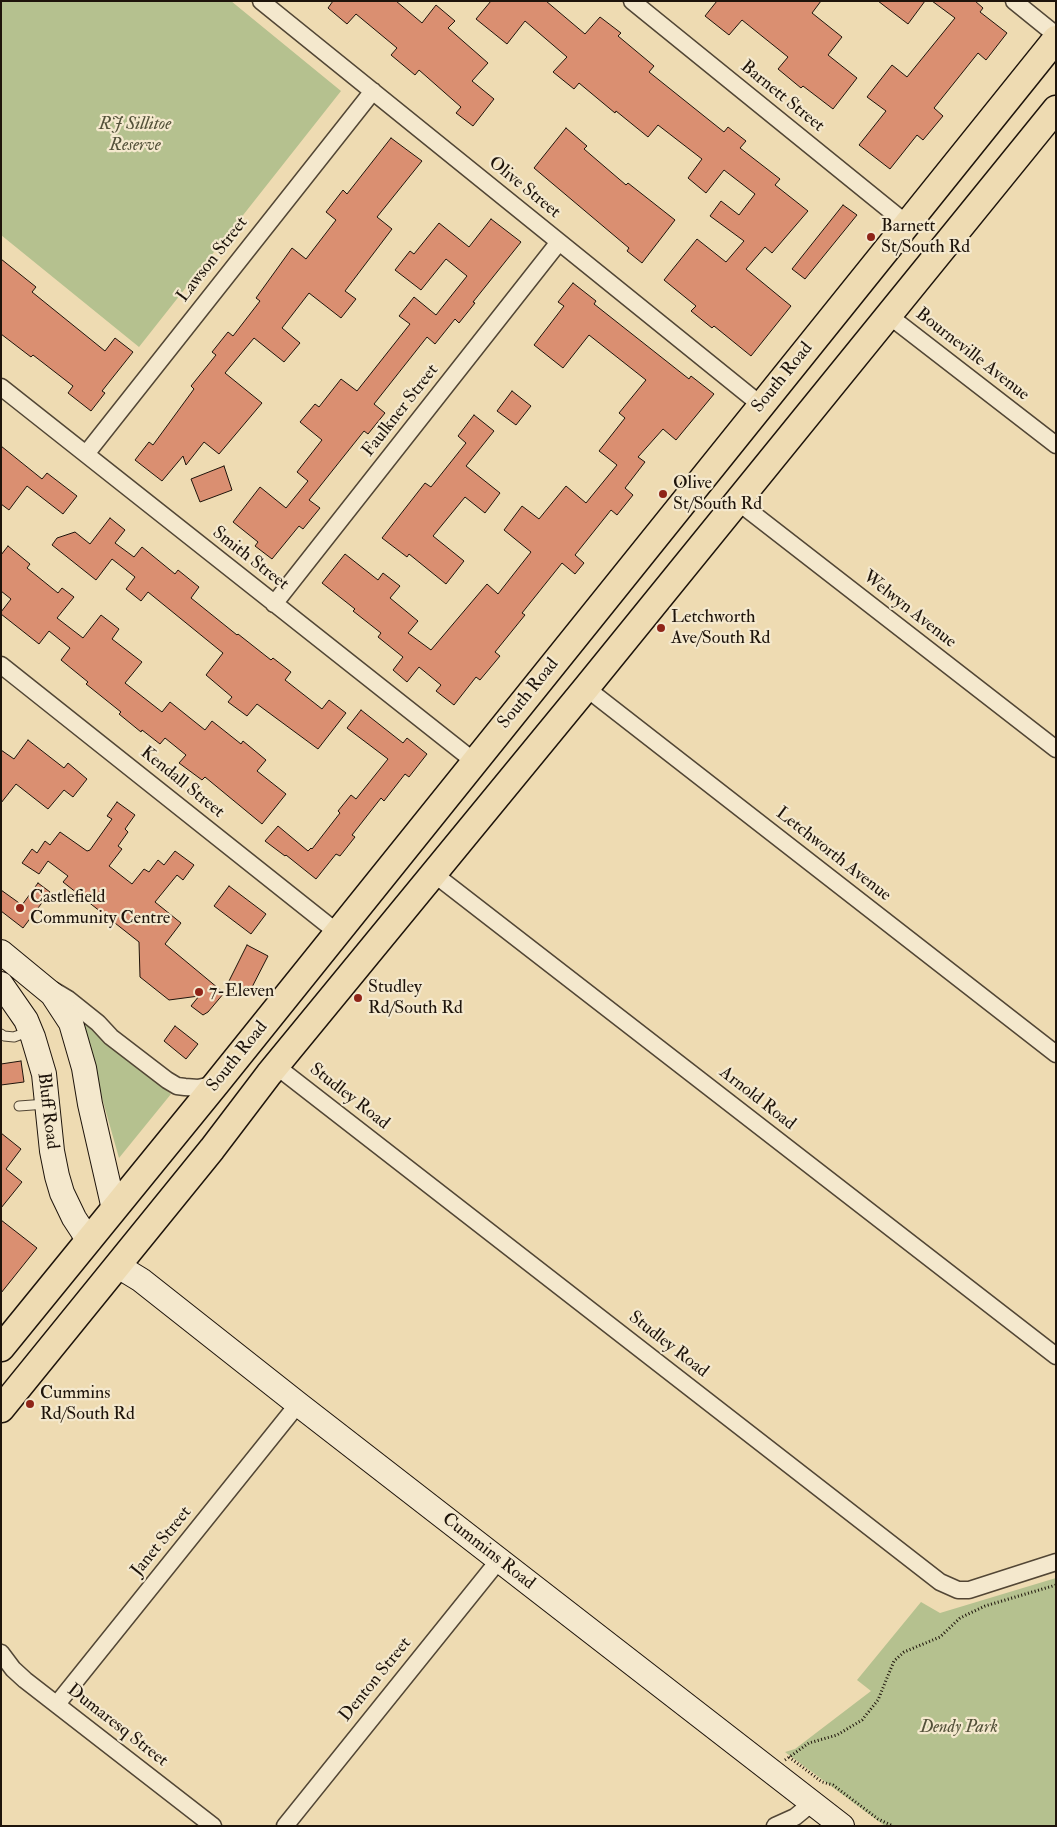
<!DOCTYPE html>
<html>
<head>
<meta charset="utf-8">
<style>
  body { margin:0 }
  #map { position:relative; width:1057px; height:1827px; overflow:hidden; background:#eedbb2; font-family:"IM FELL Double Pica",serif }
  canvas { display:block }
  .frame { position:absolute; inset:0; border:2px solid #1e140b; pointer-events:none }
</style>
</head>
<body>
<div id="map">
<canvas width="1057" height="1827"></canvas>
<div class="frame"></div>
</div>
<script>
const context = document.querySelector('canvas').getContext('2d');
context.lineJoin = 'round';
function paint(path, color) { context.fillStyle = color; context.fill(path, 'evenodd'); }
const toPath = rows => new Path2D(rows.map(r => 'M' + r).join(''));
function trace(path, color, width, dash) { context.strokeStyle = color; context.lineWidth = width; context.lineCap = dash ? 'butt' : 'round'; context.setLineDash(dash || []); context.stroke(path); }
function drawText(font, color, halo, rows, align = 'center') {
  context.font = font + ' "IM FELL Double Pica",serif'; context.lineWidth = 4.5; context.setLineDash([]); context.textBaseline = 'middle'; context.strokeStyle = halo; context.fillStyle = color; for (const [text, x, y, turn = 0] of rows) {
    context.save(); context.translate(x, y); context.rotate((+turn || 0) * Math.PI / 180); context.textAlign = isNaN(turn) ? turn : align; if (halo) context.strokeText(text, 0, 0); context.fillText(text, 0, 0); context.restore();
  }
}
paint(toPath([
  [1,1,231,1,341,91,139,347,1,235],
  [80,1020,88,1022,106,1043,171,1094,119,1158],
  [1056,1578,1056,1826,885,1826,785,1752,795,1749,871,1691,857,1680,921,1602,940,1613]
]), '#b5c18f');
const building = toPath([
  [333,1,396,1,422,23,436,5,455,21,448,28,488,63,472,81,494,99,473,126,456,113,461,107,419,70,415,75,391,55,397,48,356,14,347,24,328,8,333,1],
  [491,1,546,1,585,34,600,17,621,33,618,36,654,66,649,72,724,132,728,127,746,141,740,148,780,179,775,185,808,211,772,253,765,247,746,269,791,306,751,356,714,326,712,328,691,311,696,306,664,280,697,239,726,262,744,241,710,216,721,201,739,215,755,194,724,170,706,193,688,178,702,159,658,125,648,137,616,111,615,113,579,83,574,89,553,72,567,57,525,21,507,44,476,19,491,1],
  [717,1,821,1,812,13,842,37,828,55,857,78,833,109,803,86,801,88,778,69,788,57,742,20,729,35,705,16,717,1],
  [878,1,925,1,908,24,878,1],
  [932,1,975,1,983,8,980,12,1007,33,986,60,978,53,934,108,943,116,923,140,917,135,890,169,859,145,886,111,867,97,892,65,907,77,955,18,932,1],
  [566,128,587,146,584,149,626,185,628,183,675,220,642,263,627,251,629,248,534,168,566,128],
  [391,138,422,161,377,217,392,229,345,291,356,299,341,318,309,293,282,328,300,343,284,362,254,338,225,373,262,403,219,454,204,442,186,465,183,456,162,481,135,460,149,442,153,445,194,389,191,386,216,355,212,352,228,332,233,336,260,301,256,298,292,248,306,259,336,220,326,212,343,190,347,194,391,138],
  [843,205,857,215,805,279,792,269,843,205],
  [491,219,521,242,473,302,475,303,459,323,455,319,435,344,427,337,374,404,385,413,368,434,364,431,309,500,320,508,303,529,299,526,272,559,255,546,258,542,233,522,260,487,286,508,308,481,297,472,322,440,300,422,315,404,319,407,341,379,357,391,410,324,399,316,414,297,436,315,467,276,446,259,421,290,395,270,410,251,414,254,439,223,469,247,491,219],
  [1,259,36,287,32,292,105,351,115,338,133,352,102,391,105,393,91,411,68,393,73,386,33,355,31,357,1,334,1,259],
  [573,283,596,301,594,304,689,379,691,376,714,394,676,440,663,429,638,457,645,462,625,488,633,495,617,515,611,510,575,555,584,563,575,574,562,563,522,613,525,615,495,652,500,656,480,680,476,677,454,705,436,691,441,685,419,667,407,682,393,670,403,657,378,637,381,633,353,611,355,609,322,583,345,554,378,580,383,573,400,586,390,598,418,621,408,633,431,650,487,584,498,594,531,552,504,530,522,506,539,519,566,486,586,503,617,465,599,451,625,418,619,413,646,380,589,335,563,368,534,345,564,306,558,302,573,283],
  [512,391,531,406,516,425,497,411,512,391],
  [474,415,494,431,466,466,500,493,485,513,465,497,433,536,464,561,446,584,409,554,407,557,382,538,425,483,431,487,466,443,458,436,474,415],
  [1,446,42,479,47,473,77,496,63,514,27,486,9,510,1,504,1,446],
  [224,466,232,490,200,502,191,479,224,466],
  [110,518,125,530,115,543,134,557,142,547,175,574,178,570,199,587,191,598,237,635,238,634,271,660,273,658,291,672,285,680,322,709,329,700,346,713,318,749,257,704,247,716,228,702,232,697,206,675,223,653,148,592,141,601,126,589,135,577,112,559,96,580,52,545,57,538,75,532,90,544,110,518],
  [8,546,30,564,27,568,58,593,62,588,74,597,57,618,83,638,101,615,119,629,112,639,142,662,125,683,162,712,170,702,205,730,212,721,241,744,243,741,266,760,257,771,286,794,262,824,205,777,202,780,179,763,186,755,165,738,160,744,142,730,141,732,119,714,121,712,86,684,88,682,61,660,70,648,49,631,39,644,1,614,1,612,11,599,1,591,1,555,8,546],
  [361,710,403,743,407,738,427,754,409,777,405,774,384,801,381,798,352,835,355,837,340,856,336,854,316,879,286,855,285,856,265,841,278,826,308,851,311,848,312,849,340,813,338,811,351,795,356,799,388,759,347,728,361,710],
  [28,740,64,768,68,763,87,779,73,797,64,790,48,809,16,784,1,803,1,750,14,759,28,740],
  [117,802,135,815,125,829,128,832,118,846,122,849,109,866,132,884,144,869,149,872,158,860,164,865,175,851,194,865,183,880,177,875,155,902,181,923,165,944,224,993,208,1012,203,1015,191,1006,199,996,169,1000,140,977,139,942,63,882,68,876,48,861,39,874,22,863,32,849,37,853,45,841,50,845,60,832,87,851,90,850,112,819,107,816,117,802],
  [38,883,50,892,23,928,1,911,1,890,22,905,38,883],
  [229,886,266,914,251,934,214,906,229,886],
  [247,945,268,956,249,993,228,983,247,945],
  [175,1026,198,1044,186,1059,164,1041,175,1026],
  [21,1061,24,1082,1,1085,1,1064,21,1061],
  [1,1133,21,1149,6,1169,22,1182,1,1208,1,1133],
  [1,1220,37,1248,1,1293,1,1220]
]);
paint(building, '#da8f71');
trace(building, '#1e140b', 1);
const lane = toPath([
  [1,1034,4,1036,14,1037,30,1031],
  [19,1106,46,1104]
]);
const street = toPath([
  [261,1,761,405],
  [632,1,907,224],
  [1014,1,1056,35],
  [888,315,1056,445],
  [1,387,475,762],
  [86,454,373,91],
  [738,502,1056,749],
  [274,604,559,242],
  [1,665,338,933],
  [586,688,1056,1054],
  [434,874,1056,1356],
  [53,990,68,999,98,1023,111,1037,167,1080,177,1086,185,1087,198,1088,216,1084],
  [276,1066,940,1582,958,1590,969,1590,1056,1562],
  [1,1653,13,1669,25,1680,213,1826],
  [57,1704,298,1404],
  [285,1826,499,1560],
  [775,1826,795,1817,812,1803]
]);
const secondary = toPath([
  [1,952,52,994,71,1023,84,1068,90,1104,114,1209],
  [1,984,26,1020,33,1037,44,1074,52,1151,57,1176,62,1193,74,1218,89,1241],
  [118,1266,141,1280,298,1404,842,1826]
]);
const primary = toPath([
  [1,1348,216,1084,1056,39],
  [1,1409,212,1149,269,1074,586,688,1056,109]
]);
trace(lane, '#524635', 11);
trace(street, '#524635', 19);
trace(secondary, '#1e140b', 26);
trace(primary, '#1e140b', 29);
trace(toPath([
  [789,1757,822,1782,833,1785,878,1819,893,1826],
  [785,1760,809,1743,837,1735,862,1720,878,1700,894,1661,904,1652,940,1637,960,1618,985,1606,1056,1585]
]), '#1e140b', 3, [1, 2.5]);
trace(lane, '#f4e8cd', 9);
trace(street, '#f4e8cd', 16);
trace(secondary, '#f4e8cd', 24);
trace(primary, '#eedbb2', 26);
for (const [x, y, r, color] of [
  [871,237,5,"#8f2418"],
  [663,494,5,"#8f2418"],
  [661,628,5,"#8f2418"],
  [20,908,5,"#8f2418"],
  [199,992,5,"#8f2418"],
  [358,998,5,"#8f2418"],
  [30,1404,5,"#8f2418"]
]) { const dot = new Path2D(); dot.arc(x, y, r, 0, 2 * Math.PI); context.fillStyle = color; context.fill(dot); trace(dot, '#f4e8cd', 2); }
drawText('18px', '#1e140b', '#f4e8cd', [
  ["Barnett Street",782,97,39],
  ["Olive Street",524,188,39],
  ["Lawson Street",213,260,-52],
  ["Bourneville Avenue",972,355,38],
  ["South Road",783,378,-51],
  ["Faulkner Street",401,411,-52],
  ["Smith Street",250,559,38],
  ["Welwyn Avenue",909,610,38],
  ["South Road",529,694,-51],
  ["Kendall Street",182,783,39],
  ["Letchworth Avenue",833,855,38],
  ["South Road",238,1057,-51],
  ["Studley Road",349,1097,38],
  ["Arnold Road",757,1099,38],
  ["Bluff Road",47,1111,83],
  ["Studley Road",668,1345,38],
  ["Janet Street",162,1542,-51],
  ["Cummins Road",488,1552,38],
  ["Denton Street",376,1680,-51],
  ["Dumaresq Street",117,1726,38]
]);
drawText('italic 18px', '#535139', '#f4e8cd', [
  ["RJ Sillitoe",135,125],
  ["Reserve",135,146],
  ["Dendy Park",959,1728]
]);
drawText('18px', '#1e140b', '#f4e8cd', [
  ["Barnett",881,227],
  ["St/South Rd",881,248],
  ["Olive",673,484],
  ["St/South Rd",673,505],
  ["Letchworth",671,618],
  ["Ave/South Rd",671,639],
  ["Castlefield",30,898],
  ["Community Centre",30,919],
  ["Studley",368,988],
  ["Rd/South Rd",368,1009],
  ["7-Eleven",209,992],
  ["Cummins",40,1394],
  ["Rd/South Rd",40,1415]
], 'left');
</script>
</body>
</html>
